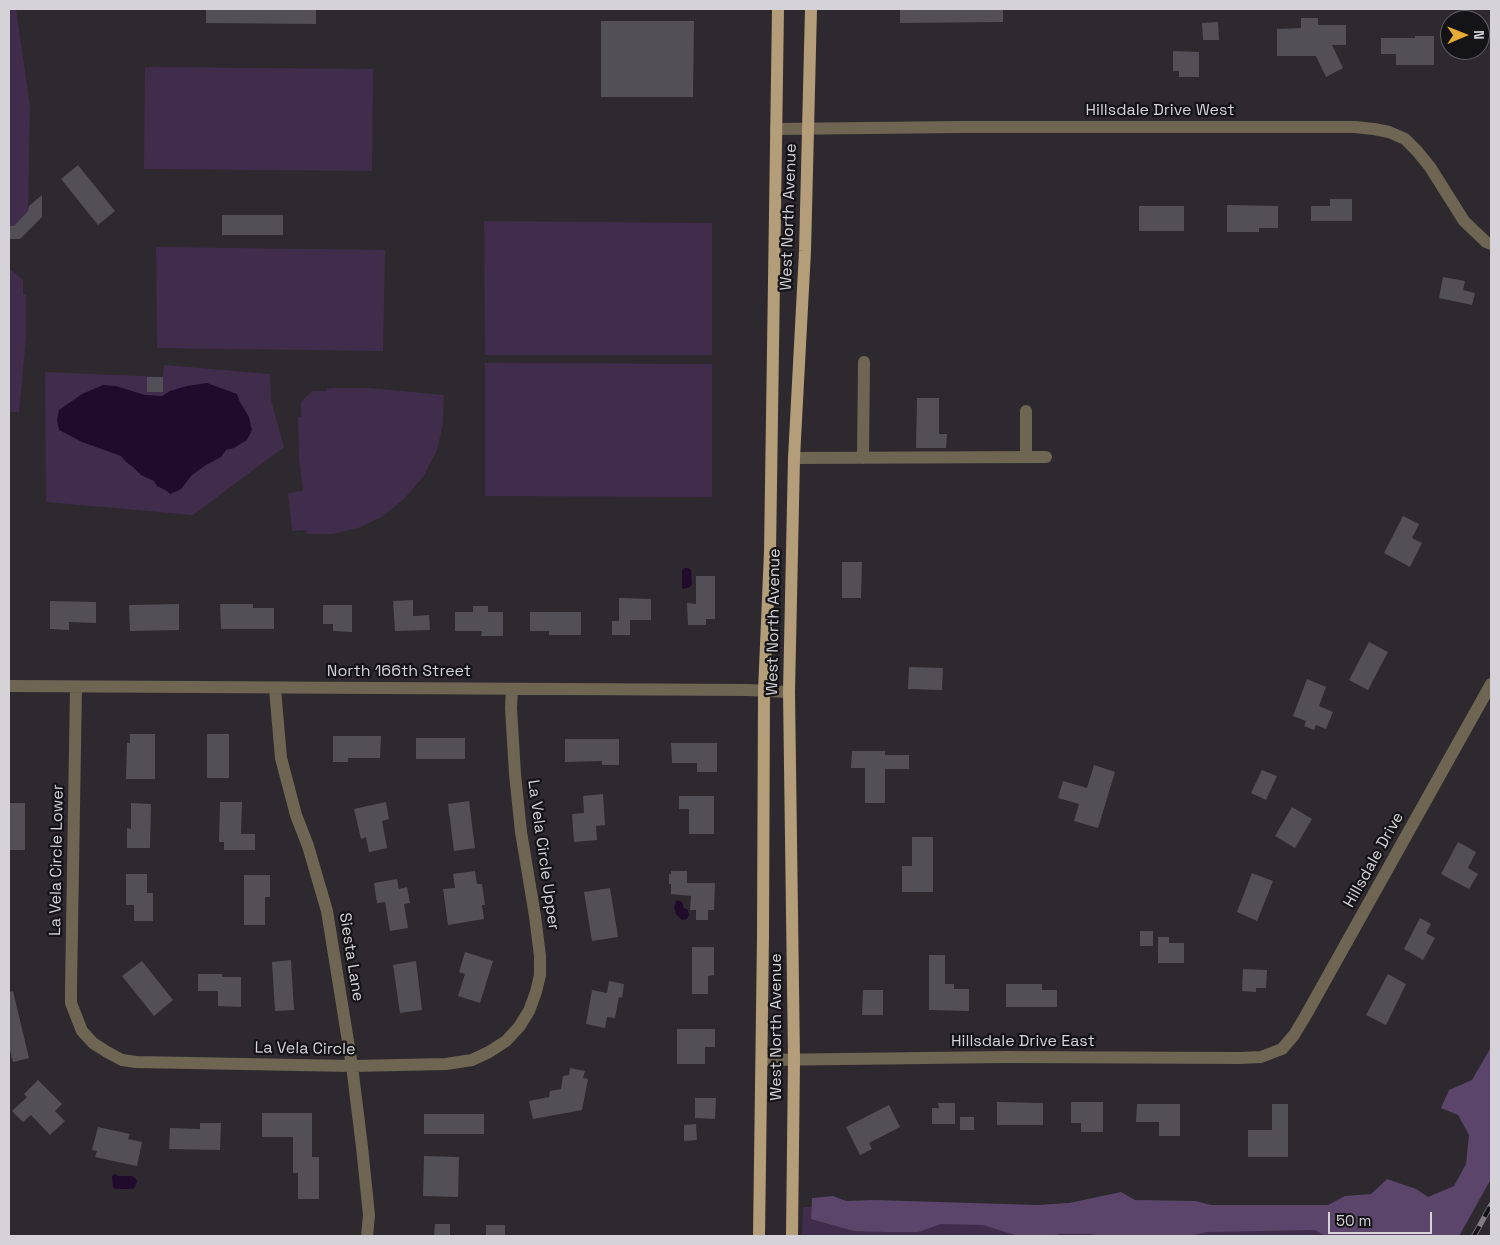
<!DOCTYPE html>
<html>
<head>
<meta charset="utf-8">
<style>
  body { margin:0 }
  #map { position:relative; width:1500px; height:1245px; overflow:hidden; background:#2d292f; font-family:"Space Grotesk",sans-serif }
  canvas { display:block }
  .frame { position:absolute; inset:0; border:10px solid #d5d3d7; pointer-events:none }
  .north { position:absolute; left:1440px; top:10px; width:50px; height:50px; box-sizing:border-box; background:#141315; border:1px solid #616063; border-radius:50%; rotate:89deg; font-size:14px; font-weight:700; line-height:20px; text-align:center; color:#d5d3d7 }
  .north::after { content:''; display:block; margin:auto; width:18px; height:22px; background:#e7ac36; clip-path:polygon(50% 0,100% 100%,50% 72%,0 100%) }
  .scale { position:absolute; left:1328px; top:1212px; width:104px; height:22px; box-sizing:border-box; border:2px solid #d5d3d7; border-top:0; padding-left:6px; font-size:15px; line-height:18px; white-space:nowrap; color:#d5d3d7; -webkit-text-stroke:4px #141315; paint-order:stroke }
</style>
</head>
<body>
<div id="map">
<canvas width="1500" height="1245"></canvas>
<div class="frame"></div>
<div class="north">N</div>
<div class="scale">50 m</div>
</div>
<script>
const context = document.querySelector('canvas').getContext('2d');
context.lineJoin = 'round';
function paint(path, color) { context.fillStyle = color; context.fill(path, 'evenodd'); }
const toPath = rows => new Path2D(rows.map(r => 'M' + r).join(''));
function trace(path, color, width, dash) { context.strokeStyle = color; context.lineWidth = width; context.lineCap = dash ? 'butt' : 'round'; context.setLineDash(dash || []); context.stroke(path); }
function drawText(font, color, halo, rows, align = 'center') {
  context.font = font + ' "Space Grotesk",sans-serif'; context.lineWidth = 4.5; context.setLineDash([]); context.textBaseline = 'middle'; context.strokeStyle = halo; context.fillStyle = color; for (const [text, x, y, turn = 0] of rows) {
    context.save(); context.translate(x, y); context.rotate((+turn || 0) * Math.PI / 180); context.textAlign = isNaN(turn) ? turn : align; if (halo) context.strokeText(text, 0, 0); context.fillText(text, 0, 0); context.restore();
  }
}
paint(toPath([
  [9,9,16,9,30,106,28,211,14,226,9,226],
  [145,67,373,69,372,171,144,169],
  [484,221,712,223,712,355,485,355],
  [156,247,385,250,383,351,157,348],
  [9,270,12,270,23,281,23,295,26,295,26,338,19,412,9,412],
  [485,363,712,364,712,497,485,496],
  [164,365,270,374,271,400,284,447,193,515,46,502,45,372,163,377],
  [332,388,369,388,444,395,443,423,437,450,423,477,404,499,382,517,358,528,333,534,307,534,306,530,292,531,288,493,303,491,299,459,298,417,301,417,301,402,312,391,327,391,327,389],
  [803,1207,1472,1214,1459,1236,802,1236]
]), '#402d4c');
paint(toPath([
  [1491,1047,1491,1179,1459,1236,1326,1236,1315,1230,1207,1232,1190,1236,1101,1236,1089,1234,1059,1234,1052,1236,1018,1236,983,1225,941,1224,918,1232,887,1232,854,1231,811,1219,812,1198,833,1196,846,1201,874,1200,1038,1205,1069,1203,1121,1192,1135,1200,1196,1201,1211,1205,1328,1205,1345,1196,1371,1194,1387,1179,1416,1189,1428,1197,1454,1186,1466,1164,1469,1135,1458,1115,1441,1108,1449,1090,1472,1080]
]), '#5b456b');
paint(toPath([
  [207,383,237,394,240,402,249,417,252,430,247,440,234,448,226,450,221,457,206,465,192,475,181,489,175,492,170,494,167,491,157,486,154,481,141,475,133,467,126,462,121,456,82,442,59,430,57,420,59,410,82,394,103,385,116,386,145,395,162,396,170,391,187,386],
  [684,568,688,568,691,570,692,584,690,587,683,589,682,588,682,571],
  [677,900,682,902,684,908,688,910,689,915,687,919,682,920,676,914,674,907],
  [116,1174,118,1176,132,1176,135,1178,137,1181,135,1187,133,1189,116,1189,113,1188,112,1176]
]), '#210b2d');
paint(toPath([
  [206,9,316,9,316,24,206,23],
  [900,9,1003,9,1003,22,900,23],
  [1301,18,1318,18,1318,25,1346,25,1346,45,1332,45,1343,68,1326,77,1316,56,1277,56,1277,29,1301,28],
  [601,21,694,21,693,97,601,97],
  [1218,22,1219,40,1203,40,1202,23],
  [1415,36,1434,36,1434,65,1396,65,1396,54,1381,54,1381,38,1415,38],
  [1173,51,1199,52,1199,77,1179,77,1179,71,1173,71],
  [78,165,115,211,98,225,61,179],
  [42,195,42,217,20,239,9,239,9,226,14,226,28,211,29,206],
  [1330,199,1352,199,1352,221,1311,221,1311,206,1330,206],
  [1227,205,1278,206,1278,228,1259,228,1259,232,1227,232],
  [1139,206,1184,206,1184,231,1139,231],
  [222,215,283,215,283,235,222,235],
  [1443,277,1465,281,1463,290,1475,293,1472,305,1439,298],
  [147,377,163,377,163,392,147,392],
  [917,398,939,398,939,434,947,434,946,448,916,448],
  [1403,516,1419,524,1412,538,1422,543,1410,567,1384,553],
  [842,562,862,562,861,598,842,598],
  [696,576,715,576,715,619,706,619,706,625,688,625,687,603,696,604],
  [619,598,651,599,651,620,630,620,630,635,612,635,612,621,619,621],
  [413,600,413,616,429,615,430,630,395,631,393,601],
  [50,601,96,602,96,623,69,622,69,630,50,629],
  [179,604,179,630,130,631,129,605],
  [220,604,253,604,253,608,274,608,274,629,221,629],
  [323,605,352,605,352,632,333,631,333,624,323,624],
  [473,606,488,606,488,612,503,612,503,636,481,636,482,631,455,631,455,612,473,612],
  [530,612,581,612,581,635,549,635,549,631,530,631],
  [1369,642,1388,652,1368,690,1349,680],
  [909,667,943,668,942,690,908,689],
  [1307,679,1326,687,1319,706,1333,712,1326,729,1316,725,1314,730,1304,726,1306,721,1293,716],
  [130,734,155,734,155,779,126,779,127,743,130,743],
  [207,734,229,734,229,778,207,778],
  [333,736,381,736,380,758,348,758,348,762,333,762],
  [416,738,465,738,465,759,416,759],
  [565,739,619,739,619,765,602,765,602,761,565,762],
  [671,743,717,743,717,772,697,772,697,763,672,763],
  [852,751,885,751,885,755,909,755,909,769,885,769,885,803,865,803,865,768,851,768],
  [1094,765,1115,772,1098,828,1074,821,1079,804,1058,798,1063,781,1087,788],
  [1262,770,1277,776,1266,800,1251,793],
  [603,794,605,825,596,826,597,840,574,842,572,814,584,813,583,796],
  [679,796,714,796,714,834,689,834,689,809,679,809],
  [469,801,475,848,454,851,448,804],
  [220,802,242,802,241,834,255,834,255,850,224,850,224,842,219,842],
  [386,802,389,819,382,821,387,848,369,852,366,837,361,839,354,809],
  [9,803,25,803,25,850,9,850],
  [131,803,151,804,150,848,127,848,127,828,131,829],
  [1292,807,1312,819,1295,848,1275,836],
  [912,837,933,837,933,892,902,892,902,866,912,866],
  [1458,842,1476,852,1468,868,1478,874,1469,889,1441,874],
  [475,871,477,884,482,884,485,905,482,905,484,919,448,925,443,889,455,888,453,874],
  [671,871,687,871,687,883,715,883,714,910,708,910,708,920,696,920,696,910,690,910,691,896,671,894,671,884,669,884,669,874,671,874],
  [1252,873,1273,881,1257,921,1237,912],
  [126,874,147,874,147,893,153,893,153,921,134,921,134,905,126,905],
  [244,875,270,875,270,897,265,897,265,925,244,925],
  [397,879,399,889,407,887,410,903,404,904,408,928,390,931,385,902,377,903,374,883],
  [610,888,618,937,592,941,584,892],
  [1420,918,1431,924,1426,933,1435,938,1423,960,1404,949],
  [1140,931,1153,931,1153,946,1140,946],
  [1158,937,1169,937,1169,943,1184,943,1184,963,1158,963],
  [692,947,714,947,714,975,708,976,708,994,692,994],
  [465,952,493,961,480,1003,458,996,465,974,459,972],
  [929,955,945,955,945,984,954,984,954,989,969,989,969,1011,929,1010],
  [291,960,294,1010,275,1011,272,962],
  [142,961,173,1000,154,1016,122,976],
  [416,961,422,1010,400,1013,393,965],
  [1243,969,1267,970,1266,988,1256,988,1256,992,1242,991],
  [198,974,222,974,222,977,241,977,241,1007,218,1006,218,991,198,991],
  [1388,974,1406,984,1386,1025,1366,1015],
  [609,981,624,984,622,998,619,997,615,1018,607,1017,605,1028,586,1024,592,990,607,993],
  [1006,984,1042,984,1042,990,1057,990,1057,1007,1006,1007],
  [863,990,883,990,883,1015,862,1015],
  [13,991,29,1058,13,1062,9,1046,9,992],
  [677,1029,715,1029,715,1047,705,1047,705,1064,677,1064],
  [570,1068,585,1071,583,1078,588,1079,582,1110,533,1119,529,1101,549,1097,550,1091,561,1089,563,1076,569,1075],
  [38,1080,62,1104,55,1111,65,1121,50,1135,31,1115,23,1122,12,1111,27,1097,24,1094],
  [695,1098,716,1098,715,1119,695,1118],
  [997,1102,1043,1103,1043,1125,997,1125],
  [1071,1102,1103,1102,1103,1132,1081,1132,1081,1123,1071,1123],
  [938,1103,955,1103,955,1124,932,1124,932,1108,939,1108],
  [1137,1104,1180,1104,1180,1136,1159,1136,1159,1122,1136,1122],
  [1272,1104,1288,1104,1288,1157,1248,1157,1248,1130,1272,1130],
  [889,1105,900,1127,869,1143,872,1149,860,1155,846,1127],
  [262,1113,312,1113,312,1157,319,1157,319,1199,298,1199,298,1173,293,1173,293,1137,262,1137],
  [424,1114,484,1114,484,1134,424,1134],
  [960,1117,974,1117,974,1130,960,1130],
  [200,1123,221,1123,220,1150,169,1149,170,1128,200,1129],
  [696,1124,697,1140,684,1141,684,1125],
  [98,1127,130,1134,128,1139,142,1142,137,1166,95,1157,97,1151,92,1150],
  [424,1156,459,1157,458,1197,423,1196],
  [435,1224,450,1224,450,1236,434,1236],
  [486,1225,505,1225,505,1236,486,1236]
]), '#534f56');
trace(toPath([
  [776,129,960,127,1355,127,1374,129,1389,132,1405,139,1417,151,1430,167,1464,221,1486,242,1491,244],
  [1026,457,1026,411],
  [794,458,1046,457],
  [863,458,864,362],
  [9,686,748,690,789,692],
  [76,687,71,989,71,1003,82,1031,93,1043,107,1052,122,1060,136,1062,352,1066,446,1064,472,1060,489,1052,506,1041,519,1027,529,1011,536,992,540,975,540,956,535,916,521,832,515,774,511,708,512,689],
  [275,689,281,758,296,815,308,846,327,911,352,1066,362,1147,369,1215,367,1236],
  [762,1060,1007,1057,1240,1058,1261,1057,1282,1049,1294,1035,1306,1015,1491,684]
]), '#6f6553', 12);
trace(toPath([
  [759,1236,763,937,764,691,770,552,778,9],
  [792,1236,794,1059,789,692,794,458,805,251,811,9]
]), '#b49e79', 12);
const rail = toPath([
  [1474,1236,1491,1205]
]);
trace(rail, '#817e83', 5.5);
trace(rail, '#141315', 4, [11]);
drawText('16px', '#d5d3d7', '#141315', [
  ["Hillsdale Drive West",1160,111],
  ["West North Avenue",789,217,-88],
  ["West North Avenue",774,622,-89],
  ["North 166th Street",399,672],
  ["La Vela Circle Upper",543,855,82],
  ["La Vela Circle Lower",57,860,-89],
  ["Hillsdale Drive",1374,860,-61],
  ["Siesta Lane",351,957,81],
  ["West North Avenue",777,1027,-90],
  ["Hillsdale Drive East",1023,1042],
  ["La Vela Circle",305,1049,1]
]);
</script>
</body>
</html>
